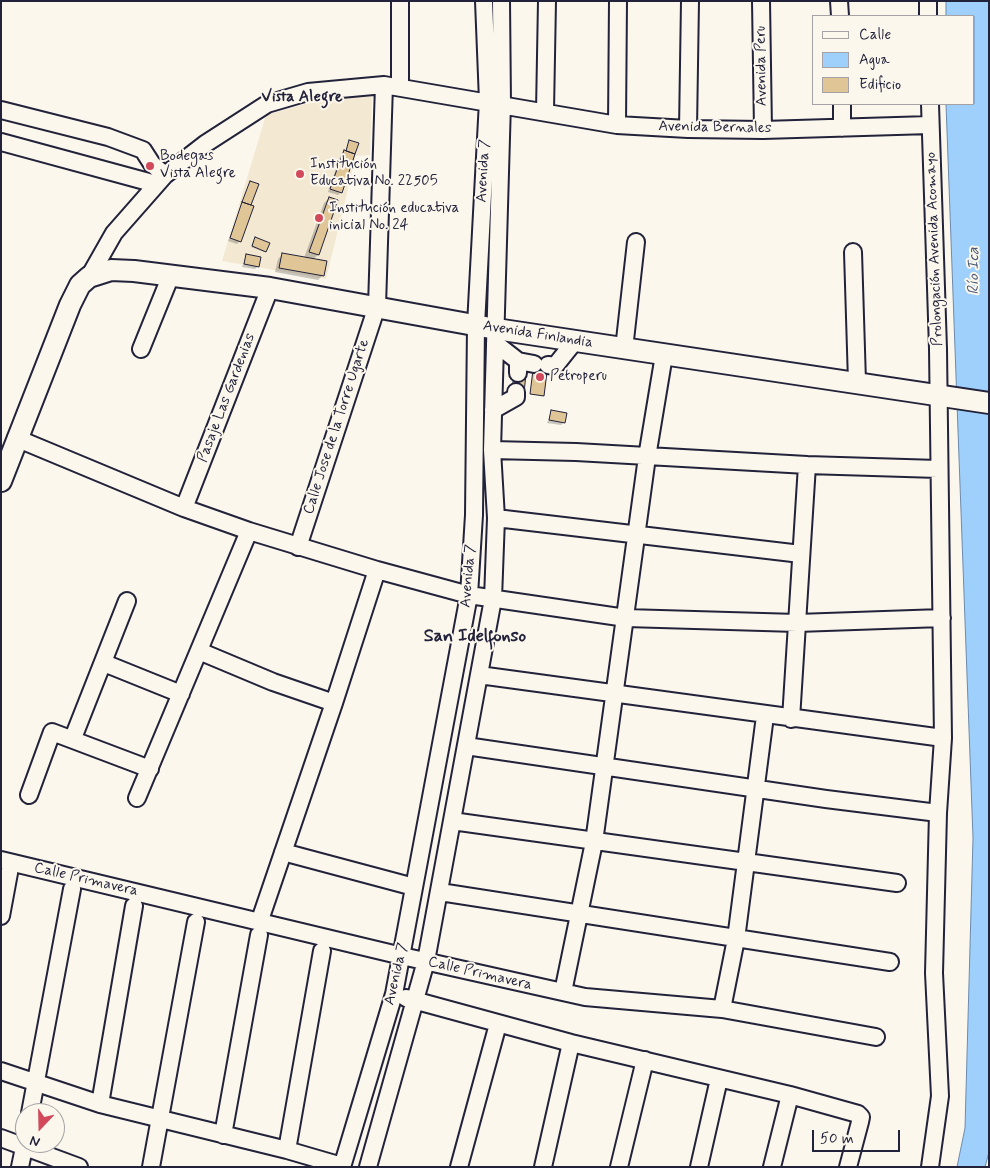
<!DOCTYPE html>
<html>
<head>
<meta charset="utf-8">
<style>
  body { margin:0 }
  #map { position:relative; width:990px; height:1168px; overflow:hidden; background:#fbf7ec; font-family:Mynerve,sans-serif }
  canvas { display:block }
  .frame { position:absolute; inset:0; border:2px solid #22223b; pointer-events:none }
  .legend { position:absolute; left:812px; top:15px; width:162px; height:90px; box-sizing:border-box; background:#fbf7ec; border:1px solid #a4a2a5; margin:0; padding:6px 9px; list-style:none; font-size:15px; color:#22223b }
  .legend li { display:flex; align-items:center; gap:10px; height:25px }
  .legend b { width:25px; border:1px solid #a4a2a5 }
  .north { position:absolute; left:15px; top:1103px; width:50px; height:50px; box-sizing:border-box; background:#fbf7ec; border:1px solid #a4a2a5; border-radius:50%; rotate:201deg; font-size:14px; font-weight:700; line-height:20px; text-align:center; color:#22223b }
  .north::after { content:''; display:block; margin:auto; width:18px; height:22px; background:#d1495b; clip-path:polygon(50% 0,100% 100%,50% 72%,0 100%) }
  .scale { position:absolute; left:812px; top:1130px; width:88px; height:22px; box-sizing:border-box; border:2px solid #22223b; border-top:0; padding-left:6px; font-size:15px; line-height:18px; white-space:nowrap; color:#22223b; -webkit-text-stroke:4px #fbf7ec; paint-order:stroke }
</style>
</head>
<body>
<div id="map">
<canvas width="990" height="1168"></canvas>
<div class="frame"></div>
<ul class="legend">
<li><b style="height:6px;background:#fbf7ec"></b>Calle</li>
<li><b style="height:14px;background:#9ed0fb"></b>Agua</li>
<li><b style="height:14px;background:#e0c696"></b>Edificio</li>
</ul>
<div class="north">N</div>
<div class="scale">50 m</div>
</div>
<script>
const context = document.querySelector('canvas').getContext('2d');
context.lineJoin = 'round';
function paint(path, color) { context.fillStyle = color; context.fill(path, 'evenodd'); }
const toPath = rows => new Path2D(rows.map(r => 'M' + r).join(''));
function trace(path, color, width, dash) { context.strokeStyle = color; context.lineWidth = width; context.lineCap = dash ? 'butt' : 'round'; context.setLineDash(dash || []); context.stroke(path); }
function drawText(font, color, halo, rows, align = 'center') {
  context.font = font + ' Mynerve,sans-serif'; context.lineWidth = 4; context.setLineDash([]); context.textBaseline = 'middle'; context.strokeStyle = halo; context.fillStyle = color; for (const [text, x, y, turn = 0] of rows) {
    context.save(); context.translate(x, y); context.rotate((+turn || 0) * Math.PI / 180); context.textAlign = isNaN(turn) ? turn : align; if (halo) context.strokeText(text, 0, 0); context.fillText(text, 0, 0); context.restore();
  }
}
paint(toPath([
  [372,94,370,155,356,156,326,279,222,261,266,115,316,101]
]), '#f3e8d2');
const water = toPath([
  [946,1,989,1,989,1152,985,1167,957,1167,965,1128,973,838,946,104,974,104,974,16,946,16,946,1]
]);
paint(water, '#9ed0fb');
trace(water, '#6c8aae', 1);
paint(toPath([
  [349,142,341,192,338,195,328,192,341,154,345,152],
  [250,182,257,185,240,241,237,244,228,241],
  [329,198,337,201,318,255,312,260,323,275,318,280,275,272,278,259,283,254,304,258,324,203],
  [254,239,265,251,264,252,251,247],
  [246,256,258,266,255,269,242,267],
  [552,411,564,422,561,425,547,423]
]), '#0003');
const building = toPath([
  [349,140,359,143,355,154,346,151,349,140],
  [344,150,355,154,342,193,330,189,344,150],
  [250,181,259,184,251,205,242,202,250,181],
  [329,197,338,200,319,255,309,252,329,197],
  [242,202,254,206,241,242,230,238,242,202],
  [255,237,270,243,266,252,252,246,255,237],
  [282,253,327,261,324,276,279,268,282,253],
  [246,254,261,257,259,267,244,264,246,254],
  [534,362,548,364,544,396,530,394,534,362],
  [514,373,526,374,524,393,512,391,514,373],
  [551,410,567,413,565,423,549,420,551,410]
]);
paint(building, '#e0c696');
trace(building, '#22223b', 1);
const minor = toPath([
  [400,1,400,87],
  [761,1,763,130],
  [839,1,840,16],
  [928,1,928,16],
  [842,104,842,128],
  [930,104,938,349,943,738,938,813,934,973,940,1096,930,1167],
  [1,110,108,137,143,150,152,164,165,175],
  [545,111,547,1],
  [617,125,618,1],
  [688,129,690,1],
  [1,142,156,184],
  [853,252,857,382],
  [89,277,114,233,165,175,205,144,267,104,308,92,384,85,617,125,688,129,763,130,930,125],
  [495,343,518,361,518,373],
  [141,349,171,275],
  [624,349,636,242],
  [518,361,534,364],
  [548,365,555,366,575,341],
  [493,410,516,397,516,392],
  [16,438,184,508,249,531,377,570,469,595,626,618,797,623,942,618],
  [492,450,576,452,807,465,938,469],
  [184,508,270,288],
  [496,518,801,554],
  [298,547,377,306,384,85],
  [199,651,273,682,334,703],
  [104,663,181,694],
  [479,675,943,738],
  [791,719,807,465],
  [73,738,127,601],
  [466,746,826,799,938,813],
  [29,795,52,732,150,769],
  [137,798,249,531],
  [452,821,897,883],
  [283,852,414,887],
  [1,860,402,956,585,997,722,1009,876,1037],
  [440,892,890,962],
  [1,916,9,873],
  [260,920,334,703,377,570],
  [563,992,594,842,647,457,664,355],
  [406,998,571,1043,790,1095,858,1114,861,1117,860,1122,848,1167],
  [722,1009,736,939,765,716],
  [1,1071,100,1104,287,1150,342,1166],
  [100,1104,134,906],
  [30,1113,72,889],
  [223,1135,259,935],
  [1,1138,79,1167],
  [287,1150,322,951],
  [20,1167,25,1143],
  [151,1167,196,922],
  [342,1167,394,994,469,595,474,515,476,325,488,101,484,1],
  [368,1167,426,961,493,599,496,518,492,450,502,103,501,1],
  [459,1167,498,1024],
  [543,1167,571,1043],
  [619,1167,645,1060],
  [699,1167,719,1079],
  [772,1167,790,1095]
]);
const major = toPath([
  [1,481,70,305,80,285,89,277,111,270,134,271,270,288,496,329,989,403]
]);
trace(minor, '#22223b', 20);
trace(major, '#22223b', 24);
trace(minor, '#fbf7ec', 16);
trace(major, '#fbf7ec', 20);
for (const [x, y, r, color] of [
  [150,166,5,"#d1495b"],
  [300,174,5,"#d1495b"],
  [319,218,5,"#d1495b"],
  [540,377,5,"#d1495b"]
]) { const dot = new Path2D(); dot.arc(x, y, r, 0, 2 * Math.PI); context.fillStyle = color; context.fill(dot); trace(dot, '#fbf7ec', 2); }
drawText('15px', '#22223b', '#fbf7ec', [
  ["Avenida Peru",762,66,-91],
  ["Avenida Bernales",715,128,1],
  ["Avenida 7",484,171,-87],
  ["Prolongación Avenida Acomayo",935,249,-92],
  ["Avenida Finlandia",538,335,9],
  ["Pasaje Las Gardenias",227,398,-69],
  ["Calle Jose de la Torre Ugarte",337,427,-72],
  ["Avenida 7",469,576,-85],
  ["Calle Primavera",86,880,13],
  ["Avenida 7",397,974,-77],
  ["Calle Primavera",480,974,13]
]);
drawText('15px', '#22223b', '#fbf7ec', [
  ["Bodegas",160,157],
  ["Vista Alegre",160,174],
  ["Institución",310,165],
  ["Educativa No. 22505",310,182],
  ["Institución educativa",329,209],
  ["inicial No. 24",329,226],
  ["Petroperu",550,377]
], 'left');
drawText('bold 16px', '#22223b', '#fbf7ec', [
  ["Vista Alegre",302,98]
]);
drawText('italic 16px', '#475675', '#fbf7ec', [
  ["Río Ica",975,271,-90]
]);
drawText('bold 18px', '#22223b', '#fbf7ec', [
  ["San Idelfonso",475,637]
]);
</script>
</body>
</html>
